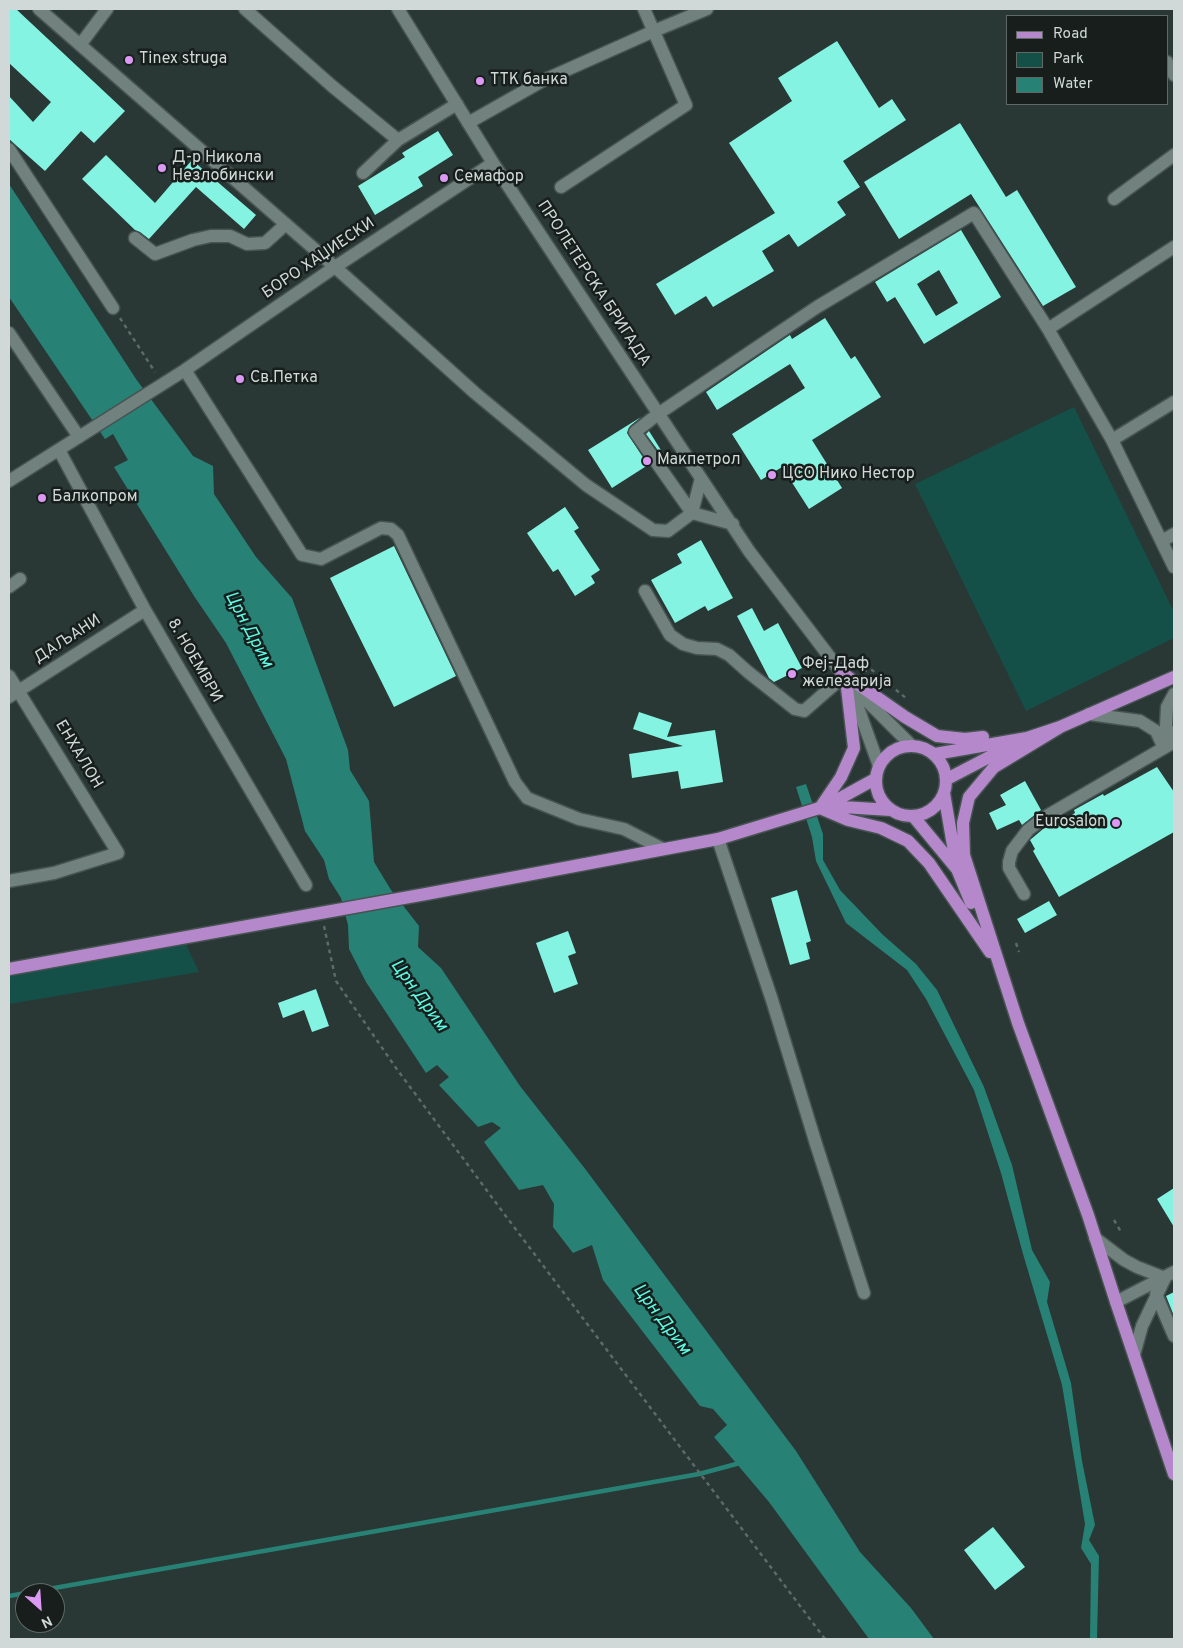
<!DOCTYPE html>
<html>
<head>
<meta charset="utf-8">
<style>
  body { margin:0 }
  #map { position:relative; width:1183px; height:1648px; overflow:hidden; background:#293835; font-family:Overpass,sans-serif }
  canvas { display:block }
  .frame { position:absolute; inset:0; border:10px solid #d0d9d7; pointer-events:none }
  .legend { position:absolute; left:1006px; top:15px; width:162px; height:90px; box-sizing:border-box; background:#171e1c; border:1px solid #616967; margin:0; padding:6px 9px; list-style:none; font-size:15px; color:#d0d9d7 }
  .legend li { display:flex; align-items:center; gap:10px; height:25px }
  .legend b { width:25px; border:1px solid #616967 }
  .north { position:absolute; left:15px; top:1583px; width:50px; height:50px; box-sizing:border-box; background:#171e1c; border:1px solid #616967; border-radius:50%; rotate:154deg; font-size:14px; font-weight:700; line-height:20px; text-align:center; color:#d0d9d7 }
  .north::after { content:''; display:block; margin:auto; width:18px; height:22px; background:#dc99f4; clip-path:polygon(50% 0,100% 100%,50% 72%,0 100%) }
</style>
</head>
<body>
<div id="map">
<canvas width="1183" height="1648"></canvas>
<div class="frame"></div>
<ul class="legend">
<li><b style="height:6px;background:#b488cb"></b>Road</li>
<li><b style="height:14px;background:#145048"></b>Park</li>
<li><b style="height:14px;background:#288175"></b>Water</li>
</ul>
<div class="north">N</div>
</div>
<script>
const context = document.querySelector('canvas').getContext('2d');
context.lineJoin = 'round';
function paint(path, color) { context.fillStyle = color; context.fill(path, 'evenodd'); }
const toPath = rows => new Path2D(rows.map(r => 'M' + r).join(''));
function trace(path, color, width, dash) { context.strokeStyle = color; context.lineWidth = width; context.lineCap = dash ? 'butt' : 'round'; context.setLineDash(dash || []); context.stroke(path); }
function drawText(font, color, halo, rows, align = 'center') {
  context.font = font + ' Overpass,sans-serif'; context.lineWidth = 5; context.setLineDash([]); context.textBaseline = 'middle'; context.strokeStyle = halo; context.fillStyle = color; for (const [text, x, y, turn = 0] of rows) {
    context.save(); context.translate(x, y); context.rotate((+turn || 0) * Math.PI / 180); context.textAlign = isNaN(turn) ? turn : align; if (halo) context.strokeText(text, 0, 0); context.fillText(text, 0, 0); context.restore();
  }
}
paint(toPath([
  [1074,407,1174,612,1174,638,1026,711,915,484],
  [183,938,199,972,9,1004,9,969]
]), '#145048');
paint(toPath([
  [9,184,136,379,193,456,213,466,214,494,256,557,292,598,348,750,350,770,369,801,374,862,391,890,419,926,418,947,441,968,520,1086,586,1170,796,1451,860,1552,911,1608,934,1639,869,1639,769,1502,714,1437,727,1425,713,1409,700,1406,603,1280,592,1245,573,1253,553,1227,554,1204,543,1185,519,1190,484,1142,501,1128,492,1122,478,1127,439,1085,449,1077,437,1065,426,1073,366,982,349,949,348,925,341,898,329,879,324,860,305,831,286,759,226,643,194,596,114,467,128,460,113,434,105,439,9,297],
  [806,784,823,834,823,860,840,890,882,934,916,964,937,990,984,1087,1012,1165,1032,1250,1050,1282,1047,1302,1071,1383,1082,1461,1095,1525,1089,1540,1099,1556,1097,1639,1090,1639,1091,1564,1081,1548,1085,1524,1062,1385,1023,1254,1001,1173,974,1090,926,999,907,970,846,923,816,861,812,837,796,787]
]), '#288175');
trace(toPath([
  [9,1596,699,1474,740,1463]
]), '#288175', 4.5);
paint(toPath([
  [9,9,16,9,125,111,94,143,81,131,45,171,9,139,9,96,33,122,51,102,9,63],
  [837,41,879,108,892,99,906,120,843,161,860,187,837,202,846,215,798,247,789,234,762,251,774,271,713,307,706,296,675,315,656,284,775,213,729,143,792,101,778,78],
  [960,123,1006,197,1017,190,1076,287,1043,306,971,194,899,239,864,182],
  [438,131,453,155,418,177,423,186,375,215,358,186,405,157,402,153],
  [106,155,155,203,192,160,256,215,244,229,196,187,149,239,140,232,135,230,82,179],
  [961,230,1001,297,924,344,895,297,887,302,875,282],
  [939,270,958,303,936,316,917,284],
  [825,318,851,359,855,356,881,397,812,440,842,488,809,509,782,467,761,480,732,434,805,388,790,364,717,410,706,392,790,335,792,339],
  [641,417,630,426,627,433,648,465,612,488,588,450],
  [649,431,664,455,662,456,646,434],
  [565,507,579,528,574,531,600,570,591,576,595,583,575,596,558,569,553,572,527,533],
  [701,540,733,598,708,611,705,606,675,623,651,580,682,563,677,554],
  [394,546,456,676,394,707,330,578],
  [752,608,764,631,778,623,802,668,774,682,769,678,737,616],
  [639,712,672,723,667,737,715,730,723,782,681,789,678,771,632,778,629,754,683,746,633,729],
  [1157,767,1174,792,1174,832,1059,897,1033,851,1035,849,1030,840,1049,824,1050,827,1075,813,1074,810,1103,794,1104,796],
  [1025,781,1041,810,1022,825,1019,820,997,830,989,813,1006,805,1000,795],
  [797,890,811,941,806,943,810,959,790,965,771,898],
  [1049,901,1057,915,1025,933,1017,919],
  [568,931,576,953,568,956,578,984,554,993,536,943],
  [316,989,329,1026,312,1032,304,1010,283,1018,278,1003],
  [1174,1188,1174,1227,1157,1199],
  [1174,1292,1174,1316,1166,1296],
  [993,1527,1025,1567,995,1590,964,1550]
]), '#84f3e2');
const minor = toPath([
  [39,9,335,267,475,393,586,485,653,530,668,531,692,513,701,478],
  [245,9,332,86,398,140],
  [398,9,493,163,749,551,851,685,911,745],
  [80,45,107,9],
  [1167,62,1174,75],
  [468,123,544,80,654,31,707,9],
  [9,149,113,308],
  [363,173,398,140,457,104],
  [561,187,686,105,644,9],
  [1114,199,1174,155],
  [135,238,155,254,193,240,211,236,230,236,247,244,265,243,286,224],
  [1048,329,1174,247],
  [9,333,79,437],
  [185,370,302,555,321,559,381,528,391,529,398,535,515,782,527,798,579,819,624,829,663,849],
  [1112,440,1174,402],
  [59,450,145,610,306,885],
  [9,481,185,370,335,267,493,163],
  [733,524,692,513,635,432,658,414,817,307,974,213,1048,329,1112,440,1174,567],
  [1162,541,1174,534],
  [9,587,20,579],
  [645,591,670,635,683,644,697,648,717,649,729,655,748,672,795,709,804,711,844,676],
  [9,676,118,853,54,873,9,881],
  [851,688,879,766],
  [9,697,145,610],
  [1089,714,1140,721,1156,731,1164,748],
  [1173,743,1166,726,1167,707,1174,694],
  [718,839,772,1000,816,1144,864,1293],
  [1024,894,1009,868,1009,862,1012,851,1028,830,1045,817,1174,742],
  [1095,1238,1124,1260,1137,1267,1165,1278,1142,1326,1134,1355],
  [1156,1294,1174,1336],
  [1116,1302,1174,1272]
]);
const major = toPath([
  [842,673,905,717,937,736,965,739,983,737],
  [846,679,854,748,841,777,820,808,848,820,881,828,908,841,929,863,990,952],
  [1060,727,994,767,969,797,963,823,964,855,1018,1023,1088,1215,1116,1302,1174,1474],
  '876 781a35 35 0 1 1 70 0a35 35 0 1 1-70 0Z',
  [935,754,1027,738,1060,727,1174,677],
  [947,779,1016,743],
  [944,793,957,869,971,903],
  [826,806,891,810],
  [913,816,956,868],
  [9,969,426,894,718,839,826,806,875,779]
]);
trace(minor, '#465351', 15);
trace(major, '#465351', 15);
trace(toPath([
  [120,318,155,372],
  [863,671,872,670,907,699],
  [324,926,336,981,396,1068,508,1219,825,1639],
  [1016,943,1019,952],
  [1114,1220,1121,1232]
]), '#5d6a67', 2.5, [4, 4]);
trace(minor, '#71817e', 12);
trace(major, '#b488cb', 12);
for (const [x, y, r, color] of [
  [129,60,5,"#dc99f4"],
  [480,81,5,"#dc99f4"],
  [162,168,5,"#dc99f4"],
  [444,178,5,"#dc99f4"],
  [240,379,5,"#dc99f4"],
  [647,461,5,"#dc99f4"],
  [772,475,5,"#dc99f4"],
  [42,498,5,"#dc99f4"],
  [792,674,5,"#dc99f4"],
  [1116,823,5,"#dc99f4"]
]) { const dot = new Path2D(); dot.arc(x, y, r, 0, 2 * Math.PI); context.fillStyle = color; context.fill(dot); trace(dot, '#171e1c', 2); }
drawText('16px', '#d0d9d7', '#171e1c', [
  ["Tinex struga",139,60],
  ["TTK банка",490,81],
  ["Д-р Никола",172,159],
  ["Незлобински",172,177],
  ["Семафор",454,178],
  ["Св.Петка",250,379],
  ["Макпетрол",657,461],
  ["ЦСО Нико Нестор",782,475],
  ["Балкопром",52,498],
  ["Феј-Даф",802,665],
  ["железарија",802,683],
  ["Eurosalon",1106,823,"right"]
], 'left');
drawText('16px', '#d0d9d7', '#171e1c', [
  ["БОРО ХАЏИЕСКИ",319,259,-34],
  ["ПРОЛЕТЕРСКА БРИГАДА",593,284,57],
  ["ДАЉАНИ",68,640,-33],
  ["8. НОЕМВРИ",194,661,60],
  ["ЕНХАЛОН",78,755,59]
]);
drawText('italic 18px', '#5bfbe5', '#171e1c', [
  ["Црн Дрим",248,630,62],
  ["Црн Дрим",418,996,54],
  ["Црн Дрим",661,1320,53]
]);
</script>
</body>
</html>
